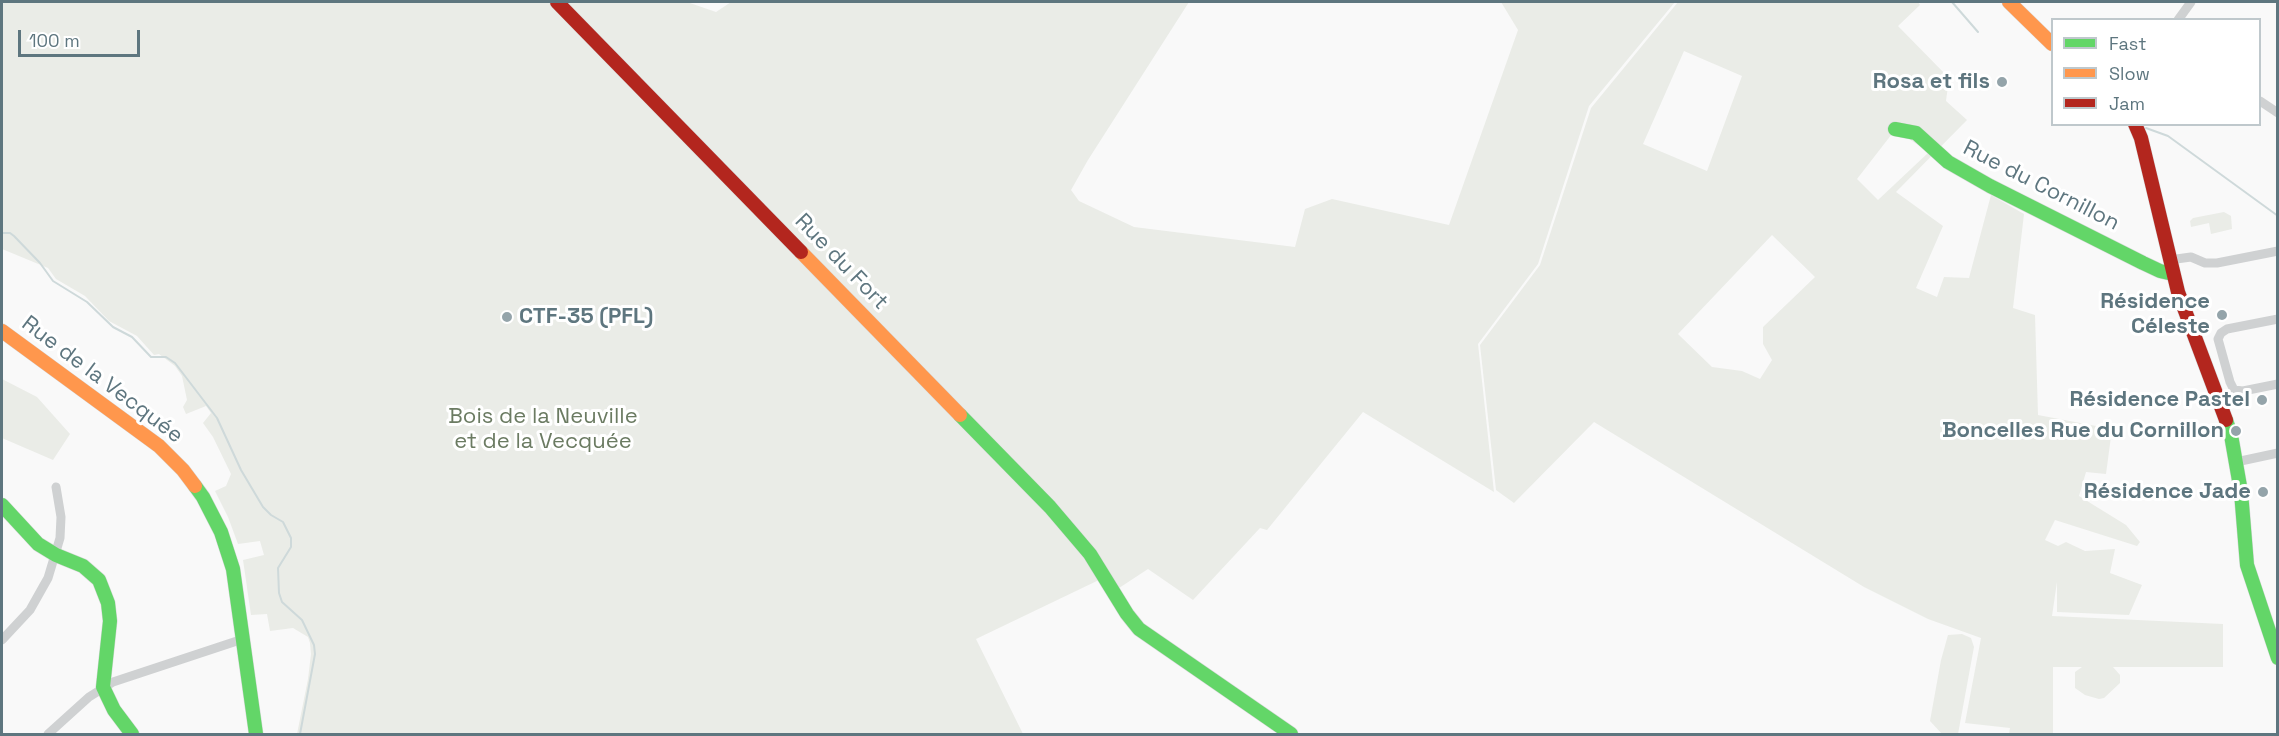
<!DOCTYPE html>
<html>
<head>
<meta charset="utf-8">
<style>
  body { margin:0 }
  #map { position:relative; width:2279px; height:736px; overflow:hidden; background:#f9f9f9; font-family:"Space Grotesk",sans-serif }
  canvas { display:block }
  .frame { position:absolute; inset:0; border:3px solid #5e767f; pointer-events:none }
  .legend { position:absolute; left:2051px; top:18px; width:210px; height:108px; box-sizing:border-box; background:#fff; border:2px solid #bfc8cc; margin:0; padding:8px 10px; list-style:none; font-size:18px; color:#5e767f }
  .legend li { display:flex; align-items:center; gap:12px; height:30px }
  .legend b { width:30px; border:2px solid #bfc8cc }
  .scale { position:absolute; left:18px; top:30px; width:122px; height:27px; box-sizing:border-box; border:3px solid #5e767f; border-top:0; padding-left:8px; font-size:18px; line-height:21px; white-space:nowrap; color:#5e767f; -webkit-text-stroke:4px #fff; paint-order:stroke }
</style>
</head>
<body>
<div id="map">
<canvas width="2279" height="736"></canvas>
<div class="frame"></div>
<ul class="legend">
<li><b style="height:8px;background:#63d668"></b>Fast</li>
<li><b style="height:8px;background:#ff974d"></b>Slow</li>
<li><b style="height:8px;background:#b3261e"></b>Jam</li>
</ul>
<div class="scale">100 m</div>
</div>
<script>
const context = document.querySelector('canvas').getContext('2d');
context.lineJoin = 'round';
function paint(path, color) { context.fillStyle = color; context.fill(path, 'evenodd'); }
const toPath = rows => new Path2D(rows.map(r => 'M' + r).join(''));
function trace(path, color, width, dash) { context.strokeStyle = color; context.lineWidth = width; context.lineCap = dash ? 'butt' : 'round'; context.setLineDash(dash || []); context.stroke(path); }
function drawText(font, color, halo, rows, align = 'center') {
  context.font = font + ' "Space Grotesk",sans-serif'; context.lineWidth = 6; context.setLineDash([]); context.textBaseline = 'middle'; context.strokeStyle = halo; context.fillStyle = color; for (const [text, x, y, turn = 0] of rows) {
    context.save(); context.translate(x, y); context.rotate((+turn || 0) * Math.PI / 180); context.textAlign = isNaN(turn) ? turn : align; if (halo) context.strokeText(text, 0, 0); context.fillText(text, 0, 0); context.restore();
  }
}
paint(toPath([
  [2,2,551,2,1060,522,1101,579,976,639,1023,734,297,734,308,679,311,654,310,643,308,637,293,628,270,631,267,614,251,615,243,560,264,555,260,541,238,544,228,517,215,491,226,486,231,474,213,437,203,423,211,413,206,406,186,414,183,407,187,400,182,376,175,366,159,354,154,355,137,336,109,321,85,296,56,279,48,268,2,249],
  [564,2,687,2,716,12,731,2,1189,2,1088,160,1071,190,1079,201,1134,227,1295,247,1305,209,1332,199,1449,225,1518,30,1501,2,1675,2,1589,106,1538,264,1478,344,1494,492,1363,412,1267,530,1260,528,1193,600,1148,569,1116,590,1093,551],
  [1678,2,1918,2,1920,5,1898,26,1949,78,1946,101,1967,120,1896,192,1943,226,1916,288,1937,297,1944,277,1969,278,1991,195,2024,214,2013,308,2035,315,2038,415,2112,429,2106,474,2086,472,2079,496,2126,525,2140,542,2137,546,2055,520,2045,540,2058,546,2066,542,2085,551,2115,549,2110,573,2142,585,2129,615,2057,612,2057,582,2052,616,2223,624,2223,667,2113,667,2120,675,2120,683,2104,698,2099,699,2085,695,2075,688,2075,672,2082,667,2053,667,2053,734,2009,734,2010,728,1965,723,1981,638,1928,619,1864,587,1594,422,1514,503,1496,490,1480,345,1540,265,1591,108],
  [1684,51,1742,76,1707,171,1643,144],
  [1895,130,1929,152,1878,200,1857,179],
  [1772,235,1815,277,1763,327,1763,344,1772,360,1760,379,1742,371,1712,367,1678,334],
  [2224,212,2231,216,2232,229,2211,234,2209,223,2191,227,2190,221,2193,218],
  [2,379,37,397,70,434,53,460,2,438],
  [1962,634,1971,638,1974,647,1958,734,1942,734,1930,721,1941,660,1948,635]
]), '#eaece7');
trace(toPath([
  [1952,2,1978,32],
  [2146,128,2168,136,2278,216],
  [2,233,10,233,14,236,40,263,53,281,87,302,113,327,132,337,151,357,166,357,175,363,217,418,241,470,263,507,271,515,283,522,291,538,291,547,278,568,279,593,282,602,302,620,314,645,315,654,300,734]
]), '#ced9da', 2);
const fast = toPath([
  [1895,129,1916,133,1948,162,1990,186,2143,263,2160,271,2173,274],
  [960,415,1050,507,1090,554,1127,614,1139,629,1291,734],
  [2226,420,2231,435,2241,492,2247,565,2278,658],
  [195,486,203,497,221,532,233,569,256,734],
  [2,505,38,544,56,555,83,566,99,580,108,603,110,621,103,687,114,710,132,734]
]);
const slow = toPath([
  [2009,2,2052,44],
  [801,252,960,415],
  [2,331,159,446,183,470,195,486]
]);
const jam = toPath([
  [557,2,801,252],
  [2135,124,2141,138,2178,292,2226,420]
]);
trace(fast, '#d6d7d8', 15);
trace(slow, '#d6d7d8', 15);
trace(jam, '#d6d7d8', 15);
trace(toPath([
  [2178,20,2191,2],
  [2260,101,2278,113],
  [2169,260,2191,257,2205,263,2217,263,2278,251],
  [2278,319,2227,329,2221,333,2218,339,2230,382,2234,390,2243,391,2278,384],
  [2236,462,2278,453],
  [2,640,30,610,48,578,60,538,61,517,56,487],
  [48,734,89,697,113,682,243,639]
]), '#cfd1d2', 9);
trace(fast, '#63d668', 14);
trace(slow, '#ff974d', 14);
trace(jam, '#b3261e', 14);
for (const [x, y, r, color] of [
  [2002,82,6,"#94a4aa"],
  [2222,315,6,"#94a4aa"],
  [507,317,6,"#94a4aa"],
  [2262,400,6,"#94a4aa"],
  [2236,431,6,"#94a4aa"],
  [2263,492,6,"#94a4aa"]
]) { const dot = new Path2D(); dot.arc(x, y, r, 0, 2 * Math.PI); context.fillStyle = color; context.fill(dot); trace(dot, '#fff', 2); }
drawText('bold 22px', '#5e767f', '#fff', [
  ["Rosa et fils",1990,82],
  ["Résidence",2210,302],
  ["Céleste",2210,327],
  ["CTF-35 (PFL)",519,317,"left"],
  ["Résidence Pastel",2250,400],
  ["Boncelles Rue du Cornillon",2224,431],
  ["Résidence Jade",2251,492]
], 'right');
drawText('22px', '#5e767f', '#fff', [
  ["Rue du Cornillon",2041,186,27],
  ["Rue du Fort",841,262,46],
  ["Rue de la Vecquée",102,380,37]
]);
drawText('22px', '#6b7b62', '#fff', [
  ["Bois de la Neuville",543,417],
  ["et de la Vecquée",543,442]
]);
</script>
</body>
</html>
